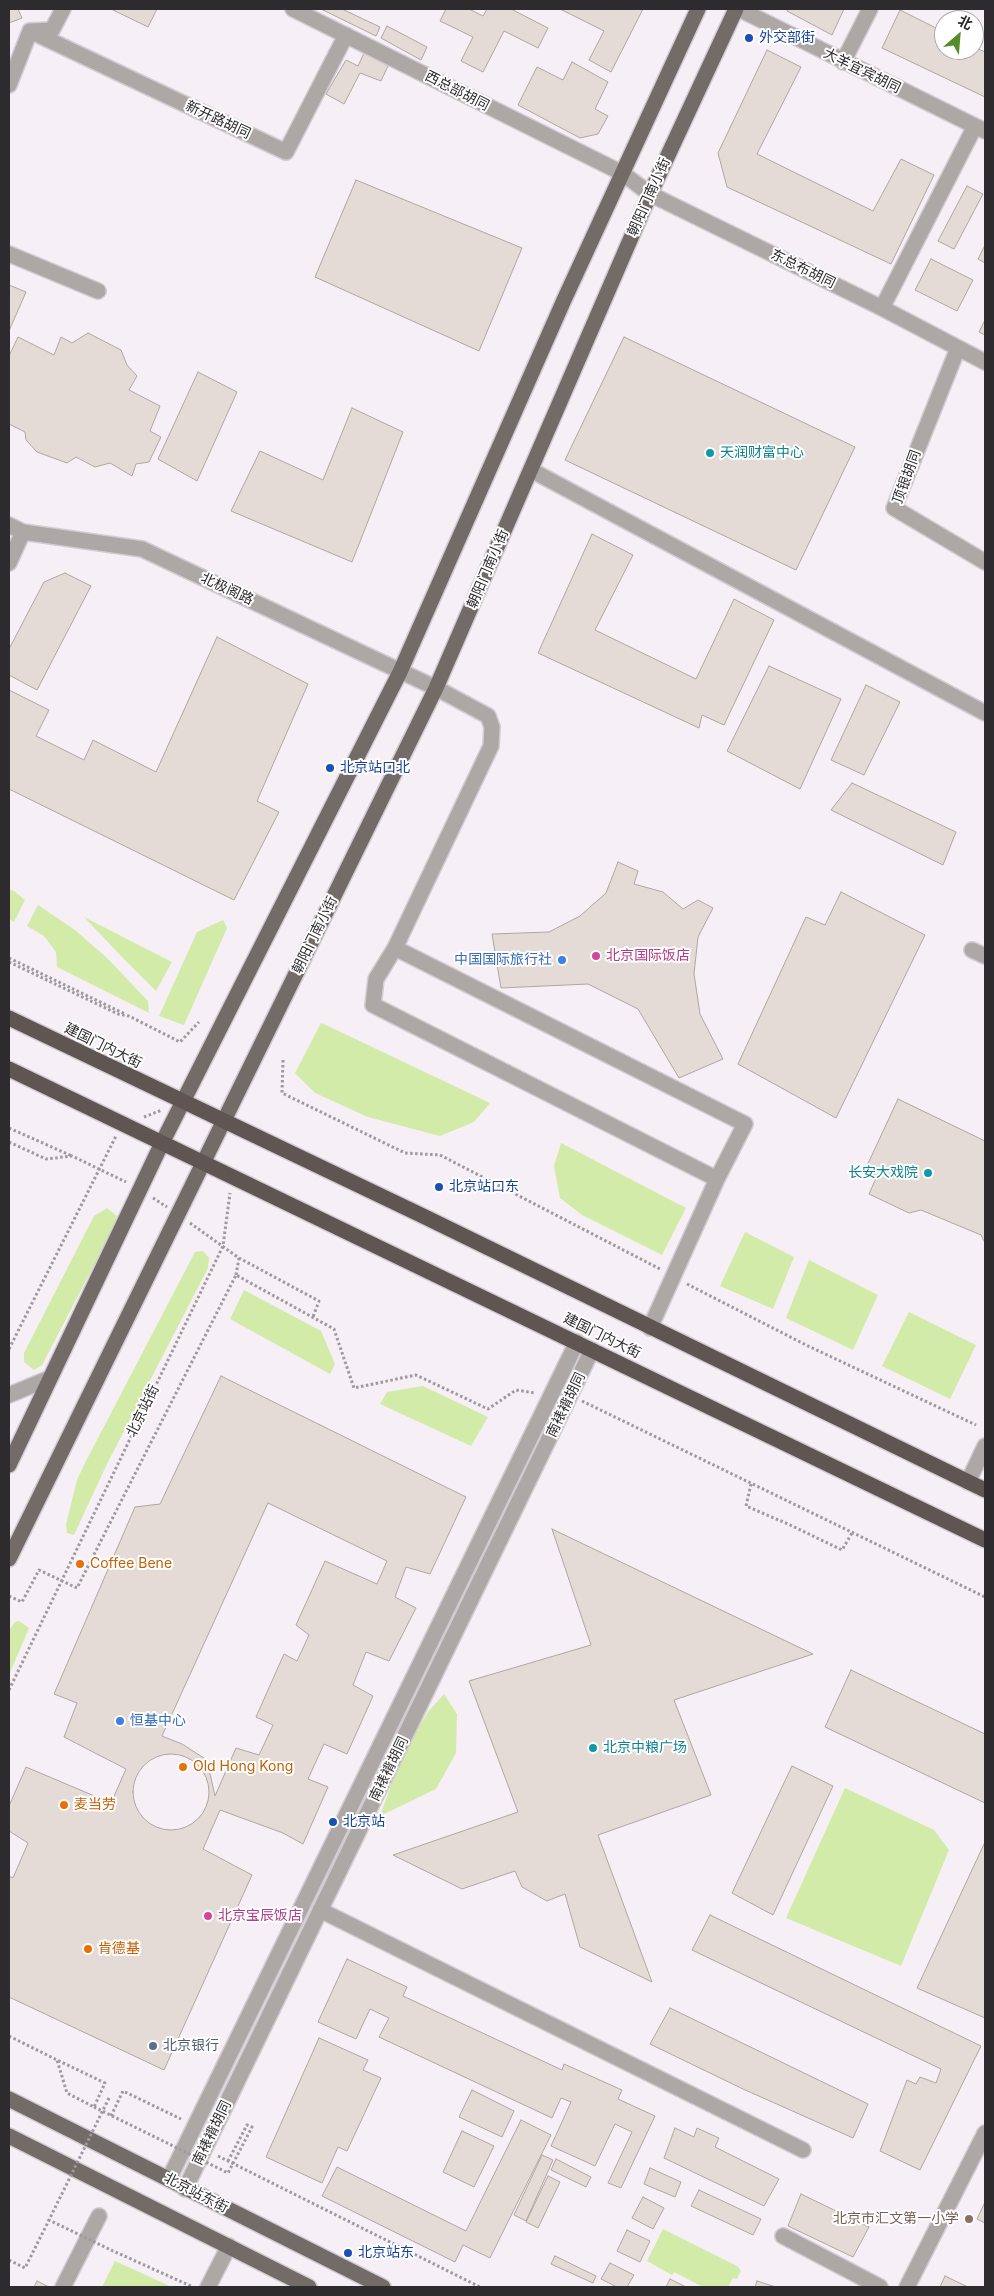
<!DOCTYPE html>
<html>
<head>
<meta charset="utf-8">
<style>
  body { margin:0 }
  #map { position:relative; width:994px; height:2296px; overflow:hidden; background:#f6eff6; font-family:Inter,"Noto Sans SC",sans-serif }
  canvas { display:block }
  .frame { position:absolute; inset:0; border:10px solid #2e2b2e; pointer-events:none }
  .north { position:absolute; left:934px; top:10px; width:50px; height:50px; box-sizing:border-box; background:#fff; border:1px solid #abaaab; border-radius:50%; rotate:27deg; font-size:14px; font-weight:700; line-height:20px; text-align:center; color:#2e2b2e }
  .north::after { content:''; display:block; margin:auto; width:18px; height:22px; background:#548d29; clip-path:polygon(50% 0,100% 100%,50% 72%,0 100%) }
</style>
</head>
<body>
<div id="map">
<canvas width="994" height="2296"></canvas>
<div class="frame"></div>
<div class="north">北</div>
</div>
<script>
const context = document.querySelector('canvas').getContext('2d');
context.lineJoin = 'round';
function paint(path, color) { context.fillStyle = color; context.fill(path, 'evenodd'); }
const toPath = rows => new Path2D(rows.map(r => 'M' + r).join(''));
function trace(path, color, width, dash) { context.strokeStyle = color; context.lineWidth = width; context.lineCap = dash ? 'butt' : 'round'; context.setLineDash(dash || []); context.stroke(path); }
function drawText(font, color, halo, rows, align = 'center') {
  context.font = font + ' Inter,"Noto Sans SC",sans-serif'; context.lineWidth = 4; context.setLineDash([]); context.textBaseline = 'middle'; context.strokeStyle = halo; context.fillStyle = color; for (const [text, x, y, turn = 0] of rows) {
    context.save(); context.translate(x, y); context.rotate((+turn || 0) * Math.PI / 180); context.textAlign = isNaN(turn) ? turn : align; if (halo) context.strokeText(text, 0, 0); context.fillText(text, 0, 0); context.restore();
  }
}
paint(toPath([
  [9,889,14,891,25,900,14,922,9,919],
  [38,905,75,930,107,958,148,1001,149,1013,57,967,56,952,44,936,27,926],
  [84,917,172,962,156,991,122,957],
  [223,920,227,928,184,1025,159,1016,197,932],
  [321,1023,328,1026,490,1103,474,1122,440,1136,368,1117,315,1093,295,1073],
  [561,1143,686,1208,662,1255,582,1215,560,1198,554,1166],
  [107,1208,117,1216,114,1227,42,1365,34,1370,24,1362,24,1353,94,1216],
  [745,1232,794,1257,773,1309,720,1286],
  [203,1251,209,1258,208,1268,107,1464,74,1535,67,1533,66,1524,77,1480,85,1463,195,1252],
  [809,1260,878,1295,853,1350,786,1318],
  [244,1290,321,1331,335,1364,330,1374,230,1319],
  [909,1312,976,1345,950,1399,882,1366],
  [423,1386,488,1417,471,1446,380,1404,387,1392],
  [19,1621,29,1628,9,1675,9,1630,15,1622],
  [444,1694,457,1714,456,1753,436,1789,380,1816,402,1755,428,1712],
  [845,1788,934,1830,949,1850,901,1966,786,1918],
  [663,2229,737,2266,741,2271,737,2279,733,2278,728,2287,703,2287,674,2272,672,2275,647,2261],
  [115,2261,172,2287,102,2287]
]), '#d3eba9');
const building = toPath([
  [9,9,18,9,22,18,9,23,9,9],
  [111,9,157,9,148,27,111,9],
  [321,9,342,9,380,27,376,36,321,9],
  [446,9,469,9,483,16,487,9,511,9,548,28,538,48,504,31,483,72,461,61,473,37,440,21,446,9],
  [560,9,643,9,611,72,589,60,604,31,560,9],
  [788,9,844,9,832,35,787,11,788,9],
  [900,10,944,32,944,50,974,50,974,47,985,52,985,97,882,48,900,10],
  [387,26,427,47,421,60,381,38,387,26],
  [767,50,801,67,757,154,873,211,901,159,934,175,891,264,727,187,718,153,767,50],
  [364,53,388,66,381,81,360,73,344,104,326,94,346,60,358,66,364,53],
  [572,62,608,82,595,109,608,116,598,134,580,138,518,105,537,67,563,80,572,62],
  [356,180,522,248,479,351,315,277,356,180],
  [967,186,983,194,954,249,938,241,967,186],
  [985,245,985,263,978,259,985,245],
  [931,259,973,280,957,311,915,290,931,259],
  [9,285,26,292,9,331,9,285],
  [985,320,985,335,979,332,985,320],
  [88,333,121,350,127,365,137,376,129,390,160,406,150,431,161,437,149,462,136,464,132,476,110,463,95,467,76,457,67,463,37,452,26,440,25,432,9,424,9,356,18,337,54,355,61,337,72,343,88,333],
  [624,337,855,447,796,570,565,460,624,337],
  [198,372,237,392,197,481,158,459,198,372],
  [352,408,403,432,352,562,231,511,260,451,323,480,352,408],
  [592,534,633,555,595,630,696,679,734,599,774,620,724,725,702,715,699,728,538,653,592,534],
  [65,573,91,586,37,690,9,675,9,649,44,582,65,573],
  [217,637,308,684,257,801,279,812,234,900,9,789,9,690,49,710,36,736,84,760,93,740,156,772,217,637],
  [769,666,841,699,800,789,727,751,769,666],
  [866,685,900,702,864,775,831,760,866,685],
  [852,783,956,832,943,865,831,810,852,783],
  [618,862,638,871,634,884,663,892,683,909,698,900,713,908,698,937,694,974,700,1014,723,1059,679,1078,638,1009,588,984,501,988,492,934,549,932,580,916,606,893,618,862],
  [841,892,925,935,836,1118,738,1064,806,917,825,925,841,892],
  [898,1099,985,1141,985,1243,981,1235,921,1210,909,1213,869,1194,877,1176,865,1170,898,1099],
  [221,1376,466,1497,430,1574,406,1567,395,1597,416,1608,389,1661,366,1652,353,1685,373,1696,347,1754,324,1744,308,1779,328,1787,303,1844,283,1833,220,1810,203,1849,252,1875,164,2070,9,1997,9,1876,13,1878,28,1843,9,1831,9,1806,26,1767,111,1803,126,1769,64,1737,77,1703,54,1694,135,1507,160,1504,221,1376],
  [268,1503,387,1561,377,1584,325,1561,296,1625,309,1635,297,1661,284,1654,256,1717,273,1725,259,1755,236,1748,215,1796,207,1760,182,1744,162,1736,268,1503],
  [552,1529,813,1654,674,1700,711,1795,598,1835,652,1982,580,1947,565,1894,547,1901,522,1887,515,1871,462,1889,393,1855,518,1812,469,1681,591,1645,552,1529],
  [851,1670,985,1734,985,1803,825,1727,851,1670],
  '133 1792a38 38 0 1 1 76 0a38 38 0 1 1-76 0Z',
  [792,1766,833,1786,773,1915,732,1893,792,1766],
  [985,1842,985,2018,917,1988,985,1842],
  [710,1915,981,2046,920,2170,880,2151,907,2080,916,2084,920,2077,936,2083,941,2069,692,1950,710,1915],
  [347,1959,407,1987,403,1996,562,2070,564,2064,622,2090,618,2099,655,2116,621,2188,608,2183,632,2132,615,2124,595,2166,551,2146,571,2102,561,2098,552,2118,379,2037,389,2018,370,2009,356,2039,318,2022,347,1959],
  [670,2008,868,2104,853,2138,743,2089,650,2044,670,2008],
  [319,2038,368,2060,363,2070,381,2078,347,2151,338,2147,322,2183,266,2157,319,2038],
  [472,2090,514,2111,502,2137,459,2117,472,2090],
  [521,2120,551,2135,490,2258,463,2245,455,2262,322,2196,337,2167,466,2231,521,2120],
  [675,2128,694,2137,697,2128,719,2138,715,2147,779,2179,764,2206,664,2158,675,2128],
  [462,2131,494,2146,474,2187,443,2172,462,2131],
  [542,2155,553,2160,526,2221,514,2215,542,2155],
  [556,2159,591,2177,586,2187,551,2170,556,2159],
  [650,2168,681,2182,675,2197,644,2184,650,2168],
  [548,2176,560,2182,538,2228,526,2222,548,2176],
  [699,2190,761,2219,753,2235,691,2206,699,2190],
  [801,2194,869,2227,853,2257,788,2226,801,2194],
  [643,2197,664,2208,653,2229,632,2218,643,2197],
  [985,2202,985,2223,977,2219,985,2202],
  [627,2230,650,2241,640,2262,617,2251,627,2230],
  [555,2256,596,2276,593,2283,551,2264,555,2256],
  [610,2263,634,2275,627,2287,617,2287,601,2279,610,2263],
  [945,2276,968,2287,940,2287,945,2276],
  [670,2279,686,2287,666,2287,670,2279],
  [37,2281,49,2287,34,2287,37,2281],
  [757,2281,776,2287,755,2287,757,2281]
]);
paint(building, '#e5dbd6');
trace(building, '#afa6a1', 1);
const minor = toPath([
  [293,9,622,173,650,194,882,308,985,362],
  [739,9,985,131],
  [30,31,286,152,346,35],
  [843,62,870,9],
  [9,85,30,31,52,30,63,9],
  [9,254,98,291],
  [882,308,975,126],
  [958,348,894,508,985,562],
  [531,470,985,713],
  [9,525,23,532,142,549,436,688,488,716,492,727,491,746,395,948,376,979,373,1005,717,1179,745,1124,395,948],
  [9,563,23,532],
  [972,950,985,956],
  [650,1328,717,1179],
  [9,1395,50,1378],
  [968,1482,985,1446],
  [320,1910,803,2150],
  [169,2179,577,1342],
  [185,2189,592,1350],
  [783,2236,880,2287],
  [63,2287,99,2216],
  [208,2287,229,2246],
  [907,2287,985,2133]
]);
const major = toPath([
  [9,1465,162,1143,400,672,564,300,698,9],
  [9,1559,436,688,650,194,736,9],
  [9,2099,383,2287],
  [9,2136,309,2287]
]);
const highway = toPath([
  [9,1018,423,1216,985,1490],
  [9,1069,985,1540]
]);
trace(minor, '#d2ccd2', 18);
trace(major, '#d2ccd2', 18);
trace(highway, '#d2ccd2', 18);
trace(toPath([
  [9,958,125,1014],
  [9,962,118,1014,129,1016,180,1042,199,1022],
  [283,1060,282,1093,405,1153,440,1155,660,1269],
  [144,1117,162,1110],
  [9,1128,72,1156],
  [9,1142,46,1159,72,1156,126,1182],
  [153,1198,167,1207],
  [190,1223,239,1258,319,1301,313,1317],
  [236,1275,239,1258],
  [687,1284,806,1345,976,1425],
  [9,1349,116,1136],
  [582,1401,985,1597],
  [751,1484,746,1506,788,1524,842,1550,852,1533],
  [9,1596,22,1602,39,1570,77,1588,236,1275,334,1329,354,1388,416,1375,488,1409,516,1390,535,1393],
  [9,1690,223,1246,230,1193],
  [9,2036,57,2060,76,2069,105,2083,94,2107,67,2093,57,2060],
  [111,2116,123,2091,181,2119],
  [218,2156,480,2287],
  [111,2250,193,2287],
  [9,2260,25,2268,49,2220]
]), '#9e999e', 3, [2.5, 2.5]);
trace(minor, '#ada8a6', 15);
trace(major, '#736b68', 15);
trace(highway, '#5f5653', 15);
trace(toPath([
  [109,2098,49,2220,111,2250],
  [94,2107,228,2173,252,2127,247,2125,227,2163]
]), '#9e999e', 3, [2.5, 2.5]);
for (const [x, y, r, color] of [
  [749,38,5,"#1a4fb4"],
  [710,453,5,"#0f9aa8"],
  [330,768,5,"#1a4fb4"],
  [596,956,5,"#d1479c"],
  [562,960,5,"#3f7fe0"],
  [928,1173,5,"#0f9aa8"],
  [439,1187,5,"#1a4fb4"],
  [80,1564,5,"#e8710a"],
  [120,1721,5,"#3f7fe0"],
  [593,1748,5,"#0f9aa8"],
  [183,1767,5,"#e8710a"],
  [64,1805,5,"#e8710a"],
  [333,1822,5,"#1a4fb4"],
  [208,1916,5,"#d1479c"],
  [88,1949,5,"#e8710a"],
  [153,2046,5,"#5c6f8a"],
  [969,2219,5,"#8d6e63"],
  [348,2253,5,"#1a4fb4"]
]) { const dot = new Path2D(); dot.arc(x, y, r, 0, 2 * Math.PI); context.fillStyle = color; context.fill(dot); trace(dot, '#fff', 2); }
drawText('14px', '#164399', '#fff', [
  ["外交部街",759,38],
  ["北京站口北",340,768],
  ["北京站口东",449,1187],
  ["北京站",343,1822],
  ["北京站东",358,2253]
], 'left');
drawText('14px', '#2e2b2e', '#fff', [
  ["大羊宜宾胡同",862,71,26],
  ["西总部胡同",457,91,27],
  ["新开路胡同",218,120,25],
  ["朝阳门南小街",649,197,-66],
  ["东总布胡同",803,269,26],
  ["顶银胡同",907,477,-70],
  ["朝阳门南小街",488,569,-67],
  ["北极阁路",227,589,25],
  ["朝阳门南小街",315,935,-64],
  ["建国门内大街",103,1046,26],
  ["建国门内大街",602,1336,26],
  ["南裱褙胡同",566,1405,-64],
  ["北京站街",143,1411,-64],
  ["南裱褙胡同",389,1769,-64],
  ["南裱褙胡同",212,2133,-64],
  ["北京站东街",196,2193,27]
]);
drawText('14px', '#0d838f', '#fff', [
  ["天润财富中心",720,453],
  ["长安大戏院",918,1173,"right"],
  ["北京中粮广场",603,1748]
], 'left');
drawText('14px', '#b23c85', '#fff', [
  ["北京国际饭店",606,956],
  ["北京宝辰饭店",218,1916]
], 'left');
drawText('14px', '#366cbe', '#fff', [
  ["中国国际旅行社",552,960],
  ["恒基中心",130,1721,"left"]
], 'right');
drawText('14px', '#c56008', '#fff', [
  ["Coffee Bene",90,1564],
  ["Old Hong Kong",193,1767],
  ["麦当劳",74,1805],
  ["肯德基",98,1949]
], 'left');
drawText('14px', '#4e5e75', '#fff', [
  ["北京银行",163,2046]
], 'left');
drawText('14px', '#785e54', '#fff', [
  ["北京市汇文第一小学",959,2219]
], 'right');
</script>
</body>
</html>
